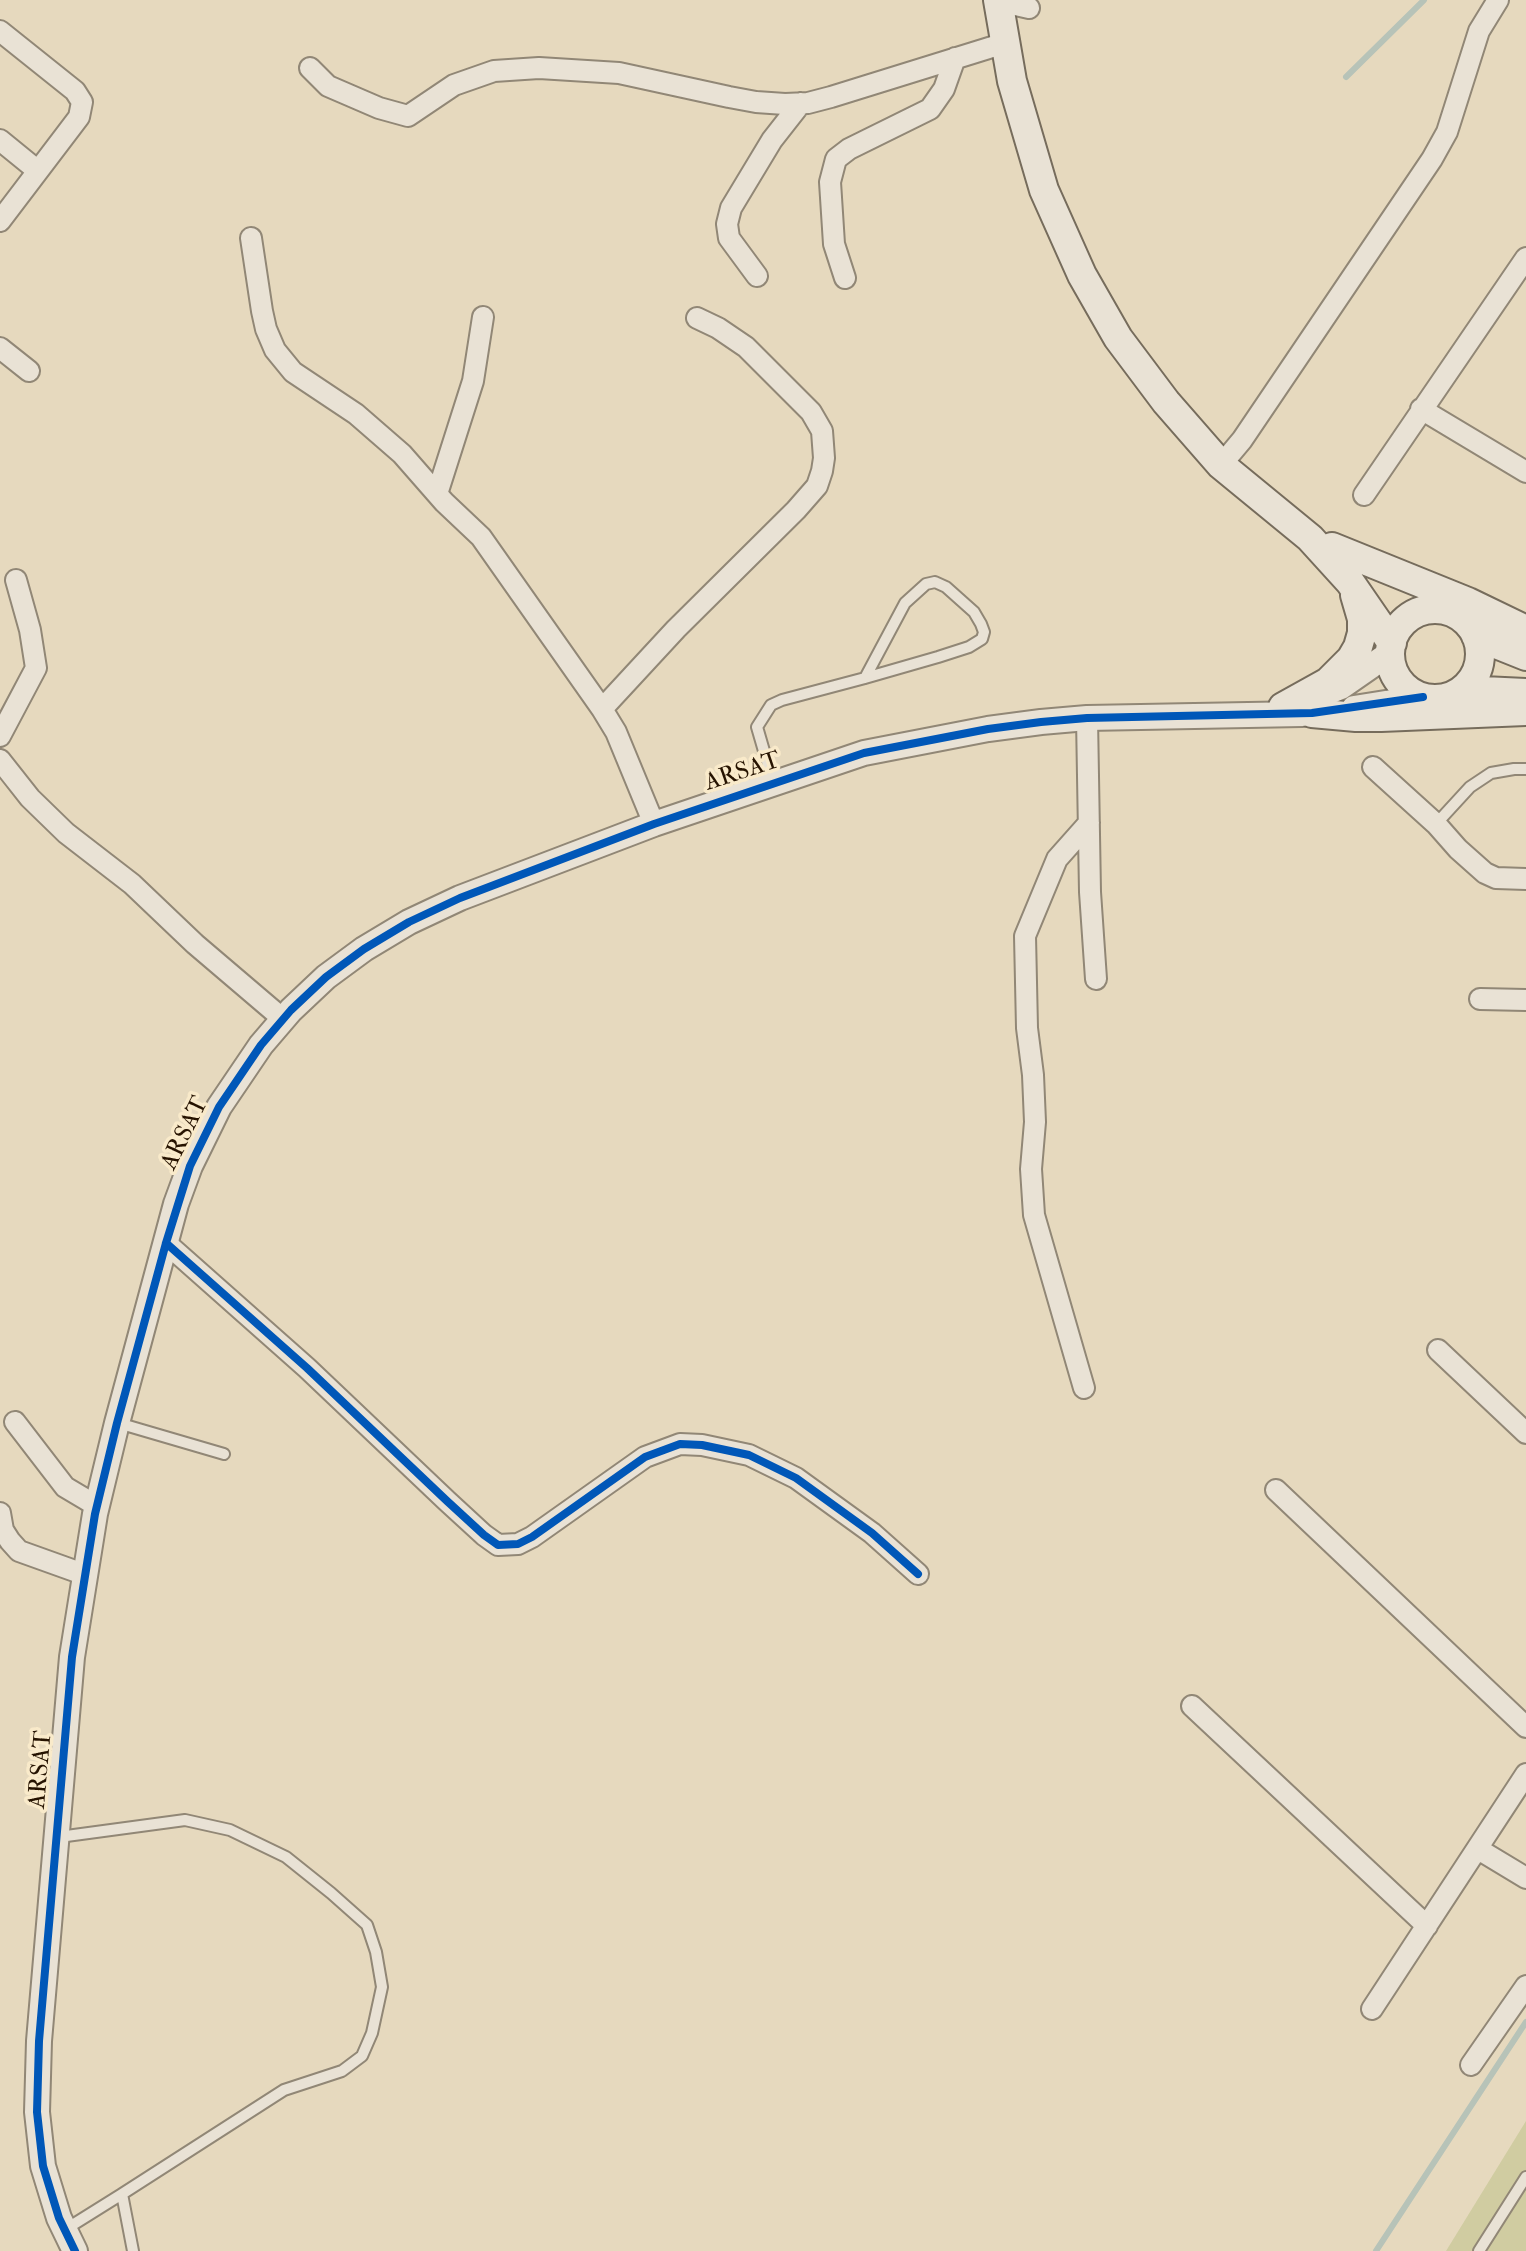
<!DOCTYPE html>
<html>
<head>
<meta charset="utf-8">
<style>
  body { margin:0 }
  canvas { display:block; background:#e6d9be }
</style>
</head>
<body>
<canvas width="1526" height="2251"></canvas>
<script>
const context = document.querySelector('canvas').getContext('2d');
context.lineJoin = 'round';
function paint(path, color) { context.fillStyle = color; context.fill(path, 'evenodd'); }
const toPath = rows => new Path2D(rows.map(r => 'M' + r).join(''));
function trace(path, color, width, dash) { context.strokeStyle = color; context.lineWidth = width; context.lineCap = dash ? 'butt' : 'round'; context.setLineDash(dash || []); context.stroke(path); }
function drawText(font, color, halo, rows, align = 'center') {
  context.font = font + ' "IM FELL Double Pica",serif'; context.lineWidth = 7; context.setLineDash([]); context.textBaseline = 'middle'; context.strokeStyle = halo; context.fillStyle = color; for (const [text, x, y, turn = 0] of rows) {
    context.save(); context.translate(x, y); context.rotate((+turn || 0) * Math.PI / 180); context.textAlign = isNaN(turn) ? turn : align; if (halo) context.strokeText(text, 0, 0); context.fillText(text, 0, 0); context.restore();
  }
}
paint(toPath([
  [1526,2121,1526,2251,1446,2251]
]), '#d0cca1');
trace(toPath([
  [1346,77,1424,0],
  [1376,2251,1526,2022]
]), '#b7c3b8', 6);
const service = toPath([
  [773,782,757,727,771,705,782,700,865,678,938,657,969,647,982,639,984,632,981,624,974,612,946,587,935,582,926,584,905,603,865,678],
  [1436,824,1470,787,1491,773,1514,769,1526,769],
  [118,1423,224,1454],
  [59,1837,185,1820,230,1830,286,1857,331,1893,367,1925,376,1952,382,1987,372,2033,362,2056,342,2071,284,2090,122,2194,133,2251],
  [66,2229,122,2194],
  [1479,2251,1526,2177]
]);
const minor = toPath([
  [998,1,1029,8],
  [0,31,75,91,82,102,79,117,0,221],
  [310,68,328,86,379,108,408,116,454,85,494,71,539,68,619,73,729,97,756,102,785,104,808,103,831,97,1005,43],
  [0,140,38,171],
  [251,238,262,311,266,329,275,350,293,372,356,414,402,454,444,502,481,537,602,709,616,732,654,824],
  [757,276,729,238,727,224,731,208,772,140,801,103],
  [845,278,834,244,830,182,836,159,849,149,930,109,944,89,955,58],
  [0,348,29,371],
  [1421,409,1526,472],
  [1221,465,1242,440,1432,159,1447,132,1479,31,1498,0],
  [437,494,473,381,483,317],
  [1364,495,1526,258],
  [602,709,676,629,796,510,817,486,822,471,824,458,822,431,811,412,746,347,718,328,697,318],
  [1087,718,1090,892,1096,979],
  [0,736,36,668,30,630,16,580],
  [0,760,30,798,66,833,132,884,195,944,283,1019],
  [1373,767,1436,824,1458,849,1485,873,1496,878,1526,879],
  [1480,999,1526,1000],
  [166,1243,307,1368,447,1501,484,1535,498,1545,518,1544,532,1537,645,1457,680,1444,702,1445,749,1455,796,1478,872,1533,918,1574],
  [1438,1350,1526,1433],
  [1084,1388,1034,1215,1031,1169,1035,1122,1033,1075,1027,1028,1025,936,1057,859,1089,823],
  [15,1422,65,1487,97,1506],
  [1276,1490,1526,1727],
  [0,1513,3,1530,10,1541,19,1551,86,1575],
  [1192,1706,1427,1926],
  [1478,1849,1526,1878],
  [1372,2009,1526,1774],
  [1471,2065,1526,1986]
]);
const tertiary = toPath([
  [1319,696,1341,687,1390,653],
  [1354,708,1423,697],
  [75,2251,59,2218,43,2166,37,2112,39,2041,72,1657,95,1514,117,1423,176,1204,190,1166,219,1107,261,1045,291,1010,326,977,364,949,409,922,460,898,654,824,864,753,988,729,1041,722,1087,718,1302,714]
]);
const secondary = toPath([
  [998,0,1012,81,1044,190,1082,275,1118,338,1166,402,1221,465,1310,538,1350,582,1392,643],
  [1332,547,1468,602,1526,630],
  '1390 654a45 45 0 1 1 90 0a45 45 0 1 1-90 0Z',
  [1476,636,1526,656],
  [1462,690,1526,693],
  [1283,707,1328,682,1351,659,1358,647,1362,633,1362,619,1355,595],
  [1312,713,1356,717,1381,717,1526,711]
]);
trace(service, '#918776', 14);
trace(minor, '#918776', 24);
trace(tertiary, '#918776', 28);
trace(secondary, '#766c5c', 32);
trace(service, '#e9e2d5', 10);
trace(minor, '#e9e2d5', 20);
trace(tertiary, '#e9e2d5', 24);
trace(secondary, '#e9e2d5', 28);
trace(toPath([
  [166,1243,307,1368,447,1501,484,1535,498,1545,518,1544,532,1537,645,1457,680,1444,702,1445,749,1455,796,1478,872,1533,918,1574],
  [75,2251,59,2218,43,2166,37,2112,39,2041,72,1657,95,1514,117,1423,166,1243,190,1166,219,1107,261,1045,291,1010,326,977,364,949,409,922,460,898,654,824,864,753,988,729,1041,722,1087,718,1312,713,1423,697]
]), '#0057b8', 8);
drawText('24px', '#261300', '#f9eaca', [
  ["ARSAT",743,773,-18],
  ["ARSAT",186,1134,-64],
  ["ARSAT",42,1770,-85]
]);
</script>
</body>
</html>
